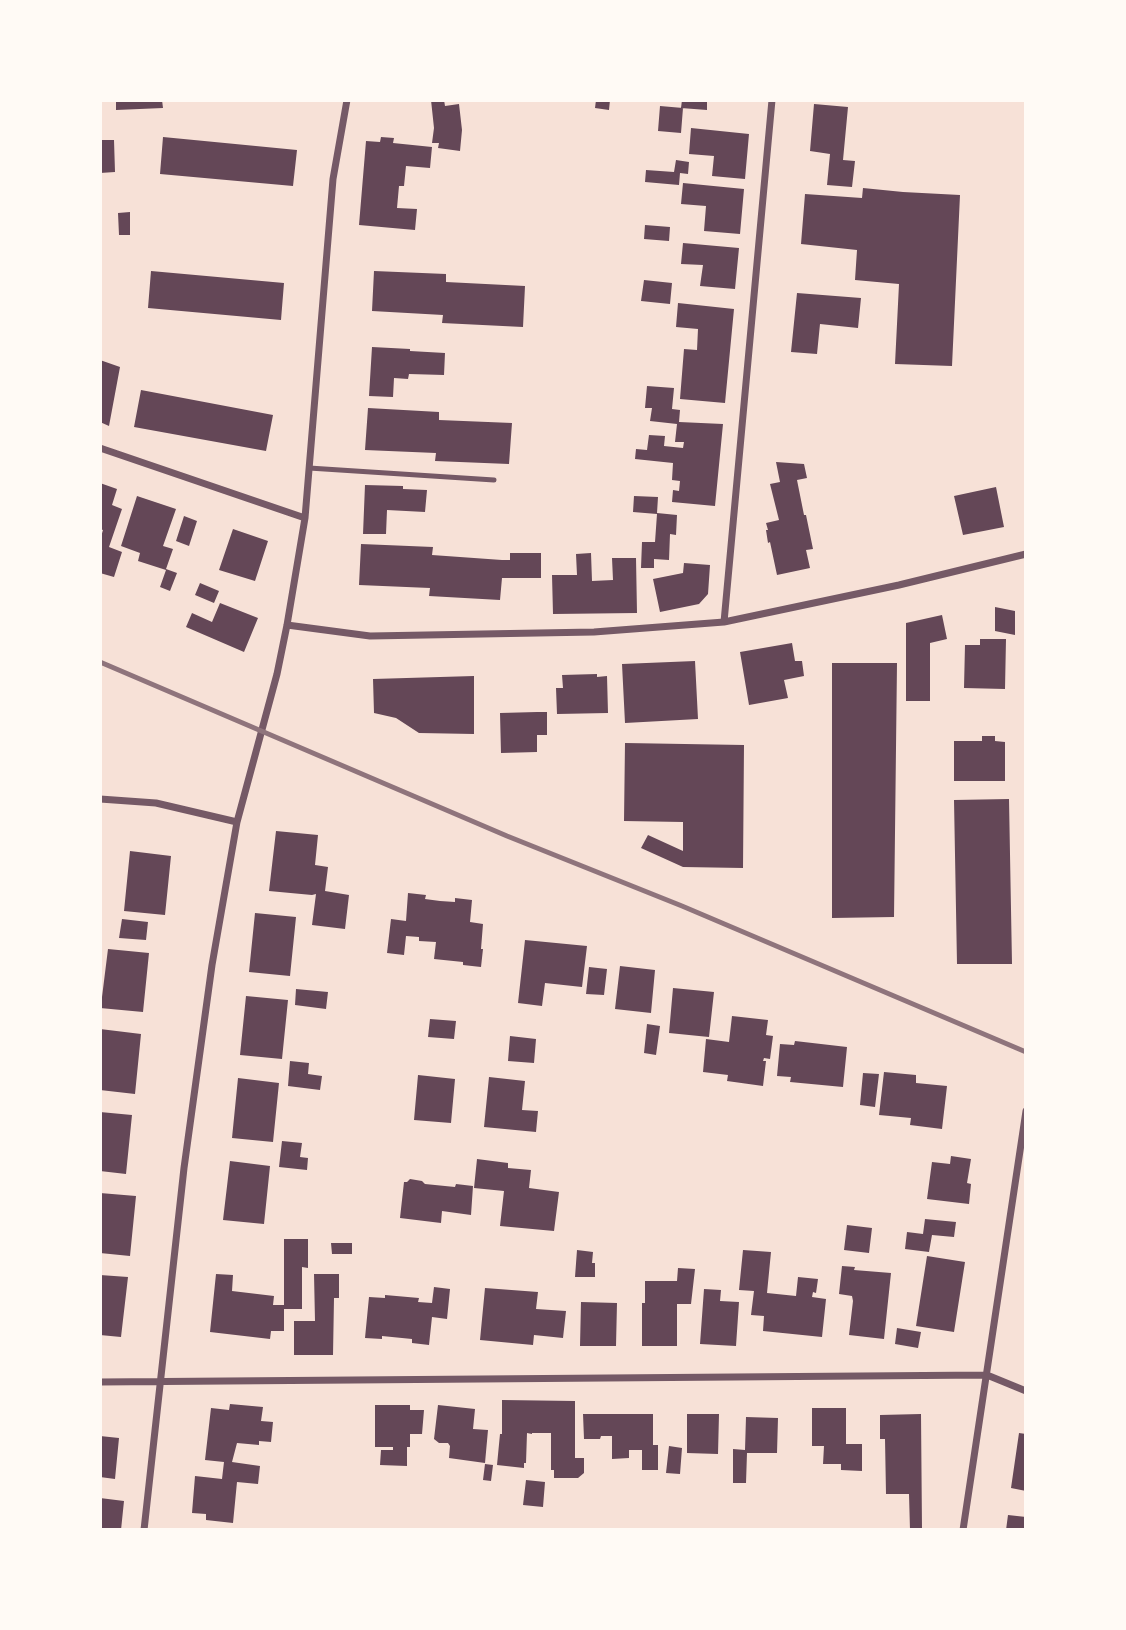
<!DOCTYPE html>
<html>
<head>
<meta charset="utf-8">
<style>
  body { margin:0 }
  #map { position:relative; width:1126px; height:1630px; overflow:hidden; background:#f7e1d7; font-family:Arial,sans-serif }
  canvas { display:block }
  .frame { position:absolute; inset:0; border:102px solid #fffaf5; pointer-events:none }
</style>
</head>
<body>
<div id="map">
<canvas width="1126" height="1630"></canvas>
<div class="frame"></div>
</div>
<script>
const context = document.querySelector('canvas').getContext('2d');
context.lineJoin = 'round';
function paint(path, color) { context.fillStyle = color; context.fill(path, 'evenodd'); }
const toPath = rows => new Path2D(rows.map(r => 'M' + r).join(''));
function trace(path, color, width, dash) { context.strokeStyle = color; context.lineWidth = width; context.lineCap = dash ? 'butt' : 'round'; context.setLineDash(dash || []); context.stroke(path); }
paint(toPath([
  [116,100,162,100,163,108,116,110],
  [431,100,444,100,445,106,459,104,462,130,460,151,438,148,439,143,432,143,434,128],
  [596,100,610,100,609,110,595,108],
  [682,100,707,100,707,110,681,108],
  [814,104,848,107,843,160,855,161,852,187,827,185,830,154,810,151],
  [660,106,683,108,681,133,658,131],
  [691,128,749,134,745,179,712,176,714,156,689,154],
  [163,137,297,150,293,186,160,174],
  [381,137,394,138,393,143,432,147,430,168,406,166,404,186,399,186,397,208,417,209,415,230,359,225,366,141,380,142],
  [100,140,114,140,115,172,100,173],
  [676,160,689,162,688,174,680,173,679,185,645,182,646,170,674,172],
  [683,183,744,189,740,234,704,231,706,206,681,204],
  [863,188,903,192,960,195,952,366,895,364,899,284,855,280,857,250,801,244,805,194,862,198],
  [130,212,130,235,119,235,118,213],
  [645,225,670,227,669,241,644,239],
  [683,243,739,248,735,289,700,286,703,265,681,264],
  [151,271,284,283,281,320,148,308],
  [374,271,446,274,446,282,525,286,523,327,442,323,443,315,372,311],
  [644,280,672,283,670,304,641,301],
  [797,293,861,298,858,328,820,324,817,354,791,352],
  [678,303,734,309,725,403,680,399,684,349,697,350,698,329,676,327],
  [372,347,410,349,410,351,445,353,444,375,409,374,408,379,394,378,393,397,369,396],
  [100,360,120,367,109,426,100,422],
  [647,386,674,388,672,409,680,410,679,422,723,424,715,506,672,502,673,490,679,491,680,481,672,480,673,463,635,459,636,449,647,450,649,435,665,436,664,446,683,448,684,442,675,442,677,424,650,421,652,408,645,408],
  [141,390,273,415,266,451,134,427],
  [368,408,439,412,439,420,512,423,509,464,435,461,436,453,365,450],
  [776,462,804,464,807,478,797,480,804,515,806,515,813,549,806,550,810,568,777,575,770,542,768,543,766,530,768,530,766,523,779,520,770,484,780,482],
  [100,483,117,489,112,505,122,509,109,547,122,552,114,577,100,573,102,565,100,564,100,540,103,530,100,529],
  [365,485,403,486,403,489,427,490,425,512,387,510,386,534,363,534],
  [996,487,1004,527,963,535,954,496],
  [137,496,176,509,163,546,173,549,166,569,177,573,170,591,160,587,166,570,138,561,140,553,121,546],
  [634,496,658,497,657,513,677,515,676,535,670,534,669,560,654,559,654,568,641,568,642,542,655,542,657,514,633,512],
  [184,516,197,521,189,546,176,541],
  [233,529,268,541,255,581,219,570],
  [361,544,433,547,432,555,502,560,510,560,510,553,541,553,541,578,502,578,500,600,429,596,430,588,359,585],
  [591,553,592,581,613,580,612,558,636,558,637,613,553,614,552,575,577,575,576,554],
  [684,563,710,565,708,594,699,604,660,612,653,579,683,573],
  [200,583,219,591,214,603,195,595],
  [220,603,258,618,244,652,186,627,192,613,212,622],
  [995,607,1015,611,1015,635,995,631],
  [942,615,947,639,930,643,930,701,906,701,906,623],
  [980,639,1006,639,1005,689,964,688,965,645,980,645],
  [792,643,795,661,802,661,804,676,784,680,788,698,749,705,740,652],
  [695,661,698,719,625,723,622,664],
  [832,663,897,663,894,917,832,918],
  [597,674,597,677,607,676,608,713,557,714,556,688,563,688,562,675],
  [474,676,474,734,419,733,396,718,374,713,373,679],
  [537,712,547,712,547,735,537,735,537,752,501,753,500,713],
  [982,736,995,736,995,741,1005,742,1005,781,954,781,954,741,982,741],
  [625,743,744,745,743,868,683,867,641,848,648,835,683,851,683,822,624,821],
  [1009,799,1012,964,957,964,954,800],
  [276,831,318,835,315,865,328,867,325,891,349,895,345,929,312,925,316,894,312,895,269,891],
  [130,851,171,856,165,915,124,911],
  [408,893,426,895,425,899,440,901,455,902,455,898,472,900,470,922,483,924,481,949,483,949,481,967,463,965,463,962,434,959,436,942,419,941,419,937,406,936,404,955,387,953,391,919,406,921],
  [255,913,296,917,290,976,249,972],
  [122,919,148,922,146,940,119,938],
  [525,940,587,946,582,987,545,983,542,1006,518,1003],
  [108,949,149,953,143,1012,100,1008,100,1005,101,1005],
  [620,966,655,970,651,1013,615,1009],
  [589,967,607,969,604,995,586,994],
  [673,988,714,992,709,1037,669,1033],
  [296,989,328,992,326,1009,295,1005],
  [246,996,288,1000,282,1059,240,1055],
  [732,1016,768,1020,766,1035,773,1036,770,1059,764,1058,763,1061,766,1061,763,1086,727,1081,728,1075,703,1072,706,1039,729,1042],
  [430,1019,456,1021,454,1039,428,1037],
  [647,1024,660,1026,656,1055,644,1053],
  [100,1029,141,1034,135,1094,100,1090],
  [510,1036,536,1039,534,1063,508,1061],
  [795,1041,847,1047,843,1087,790,1082,791,1077,777,1076,780,1044,794,1045],
  [290,1061,309,1063,308,1074,322,1076,320,1090,288,1086],
  [884,1072,916,1075,916,1083,947,1086,942,1129,910,1125,911,1118,879,1115],
  [863,1073,879,1074,875,1107,860,1105],
  [418,1075,455,1079,451,1123,414,1120],
  [489,1077,525,1081,522,1110,538,1111,536,1132,484,1127],
  [238,1078,279,1083,273,1142,232,1138],
  [100,1112,132,1115,126,1174,100,1171],
  [282,1141,302,1143,300,1157,308,1158,307,1170,279,1167],
  [951,1156,971,1159,967,1183,971,1184,969,1204,927,1199,932,1162,950,1164],
  [477,1159,508,1163,508,1168,531,1170,529,1188,559,1192,554,1231,500,1226,504,1191,474,1188],
  [230,1161,270,1166,264,1224,223,1220],
  [410,1179,422,1181,425,1184,455,1187,456,1184,473,1186,471,1215,442,1211,441,1223,400,1218,404,1182,407,1182],
  [100,1193,136,1196,130,1256,100,1253],
  [925,1219,956,1222,954,1237,932,1235,929,1252,905,1249,907,1232,923,1234],
  [847,1225,872,1228,869,1253,844,1250],
  [284,1239,308,1239,308,1268,302,1267,302,1309,284,1309,284,1331,271,1331,270,1339,210,1332,216,1274,233,1275,232,1291,274,1296,273,1305,284,1305],
  [331,1243,352,1243,352,1254,332,1254],
  [577,1250,593,1252,592,1263,595,1263,595,1277,575,1277],
  [743,1250,771,1252,767,1293,796,1296,798,1277,818,1279,816,1293,813,1292,812,1297,826,1299,822,1337,763,1331,764,1316,751,1315,754,1291,739,1290],
  [927,1256,965,1262,954,1332,916,1326],
  [842,1266,855,1267,854,1270,891,1273,884,1339,849,1335,853,1301,852,1296,839,1294],
  [678,1268,695,1269,691,1304,677,1304,677,1346,642,1346,642,1303,645,1303,645,1281,677,1281],
  [314,1274,339,1274,339,1298,334,1298,333,1355,294,1355,294,1321,315,1321],
  [100,1275,128,1277,121,1337,100,1335],
  [434,1287,450,1289,447,1319,432,1317,429,1345,412,1343,412,1339,382,1336,382,1339,365,1338,369,1297,385,1298,385,1295,419,1298,418,1302,432,1303],
  [485,1288,538,1292,536,1309,566,1311,563,1338,534,1335,533,1345,480,1340],
  [704,1289,721,1290,720,1301,739,1302,736,1346,700,1344],
  [581,1302,617,1303,616,1346,580,1346],
  [897,1328,921,1332,918,1348,895,1344],
  [502,1400,575,1401,575,1458,584,1458,584,1473,578,1478,554,1478,554,1470,551,1470,551,1433,532,1433,532,1432,532,1434,527,1433,526,1463,524,1463,524,1468,497,1465,500,1434,502,1434],
  [230,1404,263,1407,261,1421,273,1422,271,1442,259,1441,259,1445,237,1443,232,1462,260,1466,258,1484,237,1482,233,1523,206,1520,206,1514,192,1513,195,1476,222,1479,224,1462,205,1460,211,1408,229,1410],
  [375,1405,410,1405,410,1410,424,1410,422,1434,410,1434,410,1447,407,1447,407,1466,380,1465,381,1450,393,1450,393,1447,375,1447],
  [438,1405,475,1409,473,1429,488,1430,485,1463,449,1458,450,1446,448,1443,439,1443,434,1439],
  [812,1408,846,1408,846,1444,862,1444,862,1471,841,1470,841,1464,823,1464,824,1446,812,1446],
  [583,1414,653,1414,653,1445,658,1445,658,1470,642,1470,642,1450,629,1450,629,1458,612,1459,612,1436,601,1436,600,1439,584,1439],
  [687,1414,719,1414,718,1454,687,1453],
  [921,1414,922,1530,910,1530,909,1494,886,1494,885,1439,880,1439,880,1415],
  [746,1417,778,1418,777,1453,747,1453,746,1483,733,1483,733,1449,745,1450],
  [1019,1433,1026,1434,1026,1491,1011,1488],
  [100,1436,119,1438,115,1479,100,1477],
  [669,1446,682,1448,680,1474,666,1473],
  [485,1464,493,1465,491,1481,483,1480],
  [526,1480,545,1482,543,1507,523,1505],
  [100,1498,124,1501,121,1530,100,1530],
  [1008,1515,1026,1517,1026,1530,1006,1530]
]), '#644757');
trace(toPath([
  [309,468,494,480]
]), '#755966', 5);
trace(toPath([
  [100,448,305,518],
  [724,622,772,100],
  [287,625,370,636,594,632,724,622,899,585,1026,554],
  [100,799,156,803,237,822],
  [100,1382,987,1375,1026,1391],
  [144,1530,184,1168,212,965,237,822,277,674,287,625,305,518,333,179,347,100],
  [963,1530,1026,1111]
]), '#755966', 7);
trace(toPath([
  [100,662,507,836,682,906,1026,1052]
]), '#8f747c', 5);
</script>
</body>
</html>
